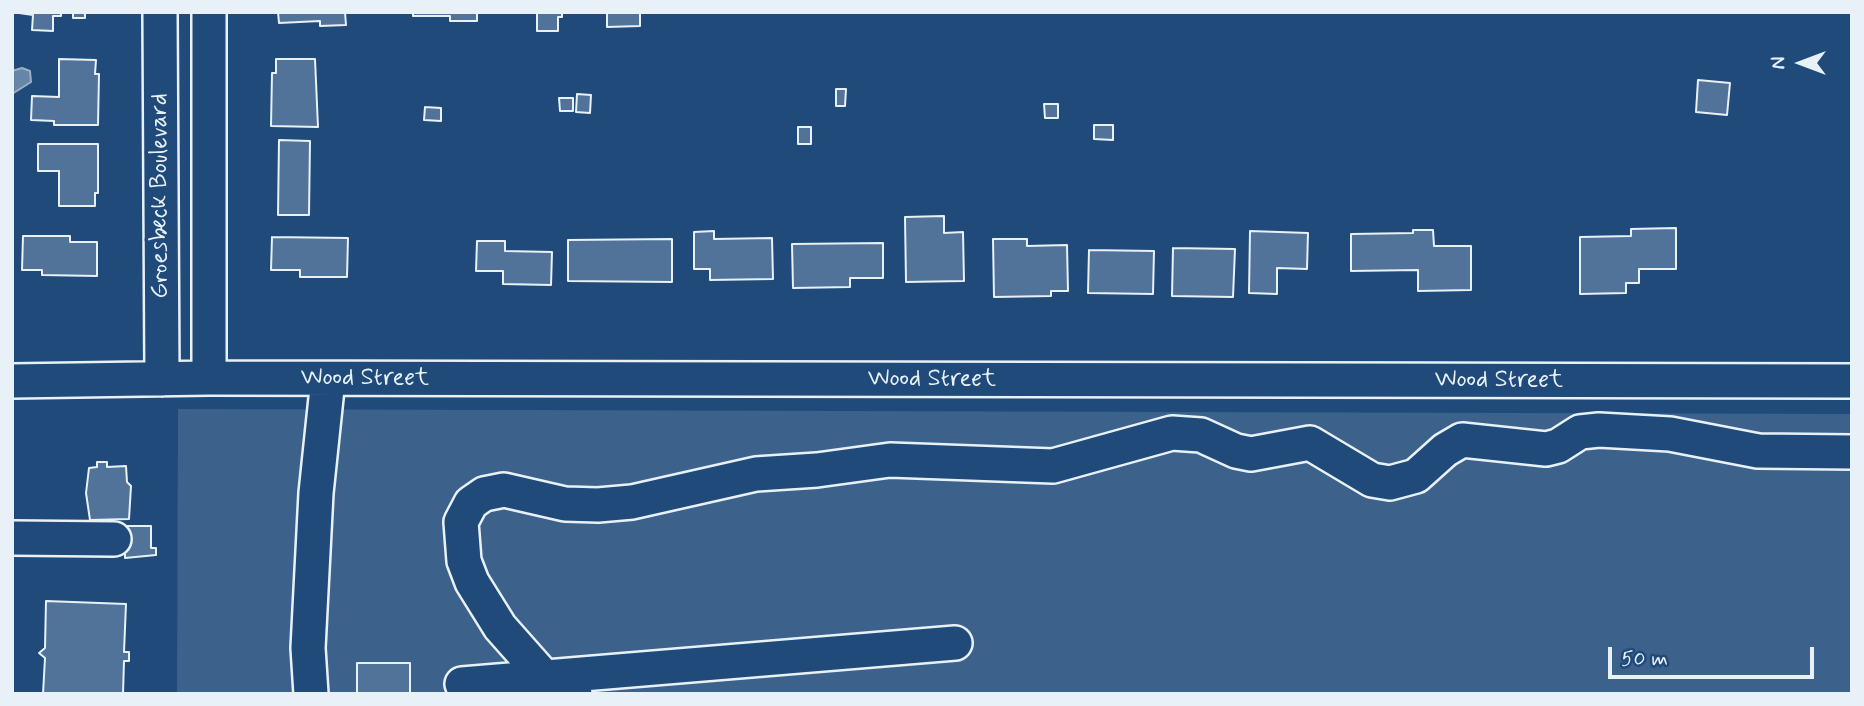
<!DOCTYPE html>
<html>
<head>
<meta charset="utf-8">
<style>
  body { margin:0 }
  #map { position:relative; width:1864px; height:706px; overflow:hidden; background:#1f4a7a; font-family:Mynerve,sans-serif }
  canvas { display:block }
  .frame { position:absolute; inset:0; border:14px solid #e8f1f8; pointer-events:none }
  .north { position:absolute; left:1766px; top:28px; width:70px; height:70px; -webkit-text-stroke:5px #1f4a7a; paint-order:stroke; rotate:270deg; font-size:19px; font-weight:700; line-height:28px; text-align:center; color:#e8f1f8 }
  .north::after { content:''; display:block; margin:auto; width:24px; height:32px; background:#e8f1f8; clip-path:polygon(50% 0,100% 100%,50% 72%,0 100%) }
  .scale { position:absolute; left:1608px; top:647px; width:206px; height:32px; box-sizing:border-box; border:4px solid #e8f1f8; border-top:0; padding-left:9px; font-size:21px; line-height:24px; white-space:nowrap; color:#e8f1f8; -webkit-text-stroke:5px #1f4a7a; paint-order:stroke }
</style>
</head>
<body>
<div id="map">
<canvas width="1864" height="706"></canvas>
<div class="frame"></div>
<div class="north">N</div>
<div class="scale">50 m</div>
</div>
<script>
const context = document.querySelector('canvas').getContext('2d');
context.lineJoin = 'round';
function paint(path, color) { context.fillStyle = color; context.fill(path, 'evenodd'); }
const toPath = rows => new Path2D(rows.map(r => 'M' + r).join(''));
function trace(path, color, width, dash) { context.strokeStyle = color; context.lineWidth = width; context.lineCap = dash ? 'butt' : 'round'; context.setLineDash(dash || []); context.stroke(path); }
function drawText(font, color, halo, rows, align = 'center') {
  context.font = font + ' Mynerve,sans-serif'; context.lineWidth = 7; context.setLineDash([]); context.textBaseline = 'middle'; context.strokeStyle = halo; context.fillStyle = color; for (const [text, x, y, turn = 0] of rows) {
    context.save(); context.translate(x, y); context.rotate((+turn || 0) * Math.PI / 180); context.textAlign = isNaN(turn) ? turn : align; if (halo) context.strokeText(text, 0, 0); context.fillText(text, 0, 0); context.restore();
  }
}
paint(toPath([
  [178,409,1852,414,1852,694,177,694]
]), '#3c628c');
const water = toPath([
  [22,68,30,71,31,82,12,94,12,71,22,68]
]);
paint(water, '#6685a7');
trace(water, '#9ab0c7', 2);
const building = toPath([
  [12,12,61,12,61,16,53,16,53,31,32,30,33,15,12,12],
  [66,12,89,12,85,13,85,18,73,18,73,13,66,12],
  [278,12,345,12,346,25,320,26,320,21,279,23,278,12],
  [413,12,477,12,477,21,450,21,450,16,413,16,413,12],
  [537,12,562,12,562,17,558,17,558,31,537,31,537,12],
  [607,12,640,12,640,26,607,27,607,12],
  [59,59,96,60,95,74,99,74,98,125,54,125,54,121,31,120,32,96,59,97,59,59],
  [276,59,315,59,318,127,271,126,272,73,276,73,276,59],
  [1698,80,1730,83,1727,115,1696,112,1698,80],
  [836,89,846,89,845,106,836,106,836,89],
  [577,94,591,95,590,113,576,112,577,94],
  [559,98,573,98,573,111,560,111,559,98],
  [1044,104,1058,104,1058,118,1045,118,1044,104],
  [425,107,441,108,441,121,424,120,425,107],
  [1094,125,1113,125,1113,140,1094,139,1094,125],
  [798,127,811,127,811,144,798,144,798,127],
  [279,140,310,141,309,215,278,215,279,140],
  [38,144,98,144,98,193,95,193,95,206,59,206,59,171,38,171,38,144],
  [944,216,944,233,963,232,964,281,906,282,905,217,944,216],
  [1676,228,1676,269,1639,269,1639,283,1626,283,1626,293,1580,294,1580,237,1631,236,1631,229,1676,228],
  [1413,230,1433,230,1434,246,1471,246,1471,290,1418,291,1418,270,1351,271,1351,234,1413,233,1413,230],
  [714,231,714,239,772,238,773,279,710,280,710,269,694,269,694,232,714,231],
  [1250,231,1308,233,1307,269,1277,268,1277,294,1249,293,1250,231],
  [23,236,70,236,70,242,97,242,97,276,42,275,42,270,22,270,23,236],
  [272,237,348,238,347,277,300,277,300,270,271,270,272,237],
  [672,239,672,282,568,281,568,240,672,239],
  [993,239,1027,239,1027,246,1067,245,1068,291,1051,291,1051,296,994,297,993,239],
  [477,241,505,241,505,251,552,252,551,285,503,284,503,271,476,271,477,241],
  [883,243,883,278,850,278,850,287,793,288,792,244,883,243],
  [1173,248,1235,249,1233,297,1172,296,1173,248],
  [1089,250,1154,251,1153,294,1088,293,1089,250],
  [97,462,107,462,107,467,126,466,127,482,131,486,129,519,90,520,86,493,89,468,97,467,97,462],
  [125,526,151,526,151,548,156,548,156,555,125,558,125,526],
  [46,601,126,604,124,652,129,652,129,661,124,661,123,694,43,694,45,658,39,653,45,648,46,601],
  [357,663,410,663,410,694,357,694,357,663]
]);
paint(building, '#517399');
trace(building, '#e8f1f8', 2);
const minor = toPath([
  [160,12,162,379],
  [209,12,209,378],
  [12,381,209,378,1852,381],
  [12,538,114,539],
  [462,684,955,643],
  [311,694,308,648,316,493,328,379],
  [575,694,558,687,539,671,500,627,472,582,464,561,461,522,471,503,484,494,504,490,565,504,598,505,632,502,756,474,817,470,890,460,1053,466,1172,433,1201,435,1236,451,1251,454,1310,443,1372,480,1390,483,1416,476,1445,450,1462,440,1546,449,1558,446,1580,432,1599,430,1670,434,1758,451,1852,452]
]);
trace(minor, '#e8f1f8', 38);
trace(minor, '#1f4a7a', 33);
drawText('24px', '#e8f1f8', '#1f4a7a', [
  ["Groesbeck Boulevard",161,196,-90],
  ["Wood Street",365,379],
  ["Wood Street",932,380],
  ["Wood Street",1499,381]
]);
</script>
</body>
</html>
